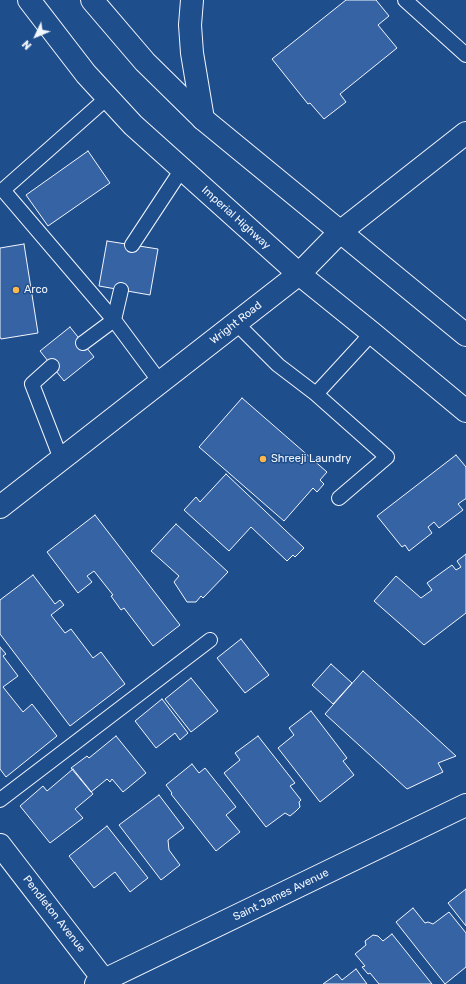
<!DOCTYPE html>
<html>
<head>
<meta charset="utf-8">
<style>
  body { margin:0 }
  #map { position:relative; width:466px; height:984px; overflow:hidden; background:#1f4e8c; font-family:Rubik,sans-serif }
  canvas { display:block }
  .north { position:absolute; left:16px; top:16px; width:40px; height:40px; -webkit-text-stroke:3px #1f4e8c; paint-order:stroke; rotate:226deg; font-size:11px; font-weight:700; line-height:16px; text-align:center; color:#f2f6ff }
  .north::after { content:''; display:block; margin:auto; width:14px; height:18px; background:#f2f6ff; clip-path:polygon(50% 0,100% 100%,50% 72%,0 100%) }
</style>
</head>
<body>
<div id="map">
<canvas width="466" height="984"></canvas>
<div class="north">N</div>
</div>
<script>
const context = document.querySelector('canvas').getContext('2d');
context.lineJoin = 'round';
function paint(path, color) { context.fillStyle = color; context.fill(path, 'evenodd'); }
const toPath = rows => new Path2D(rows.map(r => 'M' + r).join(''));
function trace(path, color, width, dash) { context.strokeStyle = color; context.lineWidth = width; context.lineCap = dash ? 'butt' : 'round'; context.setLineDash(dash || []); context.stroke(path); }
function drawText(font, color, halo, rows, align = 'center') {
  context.font = font + ' Rubik,sans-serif'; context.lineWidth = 3; context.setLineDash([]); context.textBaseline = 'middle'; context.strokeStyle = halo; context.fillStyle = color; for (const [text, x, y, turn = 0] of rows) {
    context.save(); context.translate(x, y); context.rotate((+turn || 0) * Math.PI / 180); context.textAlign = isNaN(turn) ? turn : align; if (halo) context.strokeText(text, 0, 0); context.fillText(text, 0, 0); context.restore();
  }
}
const building = toPath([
  [346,0,376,0,389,16,378,25,397,48,340,94,346,102,324,119,310,103,308,104,272,59,346,0],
  [88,151,110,183,48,226,26,195,88,151],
  [107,241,158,249,150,295,99,286,107,241],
  [24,244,38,333,1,339,0,337,0,248,24,244],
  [70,327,94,357,64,381,40,351,70,327],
  [242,398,327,472,320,480,324,484,317,492,313,488,284,521,199,447,242,398],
  [456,455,466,467,466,499,465,499,458,504,463,510,439,528,434,522,428,527,432,533,409,551,405,545,402,547,377,516,456,455],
  [226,474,304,548,295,557,293,555,287,561,251,527,229,551,184,510,196,497,200,502,226,474],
  [95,515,180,625,153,646,124,608,121,610,111,596,113,595,94,571,87,576,92,582,78,593,47,552,95,515],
  [176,524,228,572,203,598,201,596,196,602,187,602,174,582,179,576,151,551,176,524],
  [466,554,466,613,424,645,374,601,396,576,421,598,432,590,427,583,452,565,456,570,461,567,457,561,466,554],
  [33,575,55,604,60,600,64,605,51,615,65,633,71,629,93,658,101,652,125,684,70,726,0,634,0,600,33,575],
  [241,639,269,675,245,693,217,658,241,639],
  [0,647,6,654,3,656,18,676,3,687,23,712,32,704,57,736,6,777,0,769,0,647],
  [331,664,352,683,333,704,312,685,331,664],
  [363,671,456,756,438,763,443,772,407,789,325,714,363,671],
  [191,678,218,711,191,732,165,699,191,678],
  [162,699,188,733,180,740,175,733,156,748,135,721,162,699],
  [311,711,347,758,343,761,354,775,320,802,278,748,294,735,289,728,311,711],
  [116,736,146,773,123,792,112,779,110,782,107,779,91,792,71,768,87,756,89,758,116,736],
  [258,736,295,783,290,786,301,800,299,802,300,807,296,811,290,816,285,813,266,827,224,773,240,760,235,753,258,736],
  [192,764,199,773,205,768,236,807,226,815,240,832,216,851,171,794,172,793,166,785,192,764],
  [73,769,93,794,75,809,83,818,50,843,20,806,43,786,47,791,73,769],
  [159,795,184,828,168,840,169,850,180,865,161,880,119,825,159,795],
  [107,826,148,878,130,892,115,872,94,888,69,856,107,826],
  [466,889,466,926,448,903,466,889],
  [413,908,425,923,428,922,433,924,449,912,466,933,466,967,445,984,396,922,413,908],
  [392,934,432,984,379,984,370,973,368,974,362,967,365,966,355,954,366,945,365,941,373,935,378,936,383,941,392,934],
  [356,969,367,984,323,984,337,974,342,980,356,969]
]);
paint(building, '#3563a3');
trace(building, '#f2f6ff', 1);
const service = toPath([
  [405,0,466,55],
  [132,245,182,169],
  [121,290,114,320,160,382],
  [236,323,278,365,316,394],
  [83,343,114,320,3,190,107,98],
  [52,366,32,384,61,459],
  [339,498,387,457,316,394,372,333],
  [0,800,210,640]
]);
const minor = toPath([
  [0,845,107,984],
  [96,984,466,805]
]);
const tertiary = toPath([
  [0,507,299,274,340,232,466,133]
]);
const primary = toPath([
  [29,0,86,74,133,125,299,274,372,333,466,411],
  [92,0,145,62,203,119,466,335]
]);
const motorway = toPath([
  [192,0,190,25,192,53,203,119]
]);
trace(service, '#f2f6ff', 16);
trace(minor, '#f2f6ff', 24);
trace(tertiary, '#f2f6ff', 24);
trace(primary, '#f2f6ff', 24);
trace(motorway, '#f2f6ff', 24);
trace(service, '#1f4e8c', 14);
trace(minor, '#1f4e8c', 22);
trace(tertiary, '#1f4e8c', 22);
trace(primary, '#1f4e8c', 22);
trace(motorway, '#1f4e8c', 22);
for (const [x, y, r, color] of [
  [16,290,4,"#ffb74d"],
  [263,459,4,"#ffb74d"]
]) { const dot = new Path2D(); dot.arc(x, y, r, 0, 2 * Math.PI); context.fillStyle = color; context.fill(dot); trace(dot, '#1f4e8c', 1.5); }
drawText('11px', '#f2f6ff', '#1f4e8c', [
  ["Imperial Highway",236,218,42],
  ["Wright Road",236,323,-38],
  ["Saint James Avenue",281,895,-26],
  ["Pendleton Avenue",54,914,52]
]);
drawText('11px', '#f2f6ff', '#1f4e8c', [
  ["Arco",24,290],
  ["Shreeji Laundry",271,459]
], 'left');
</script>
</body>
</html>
